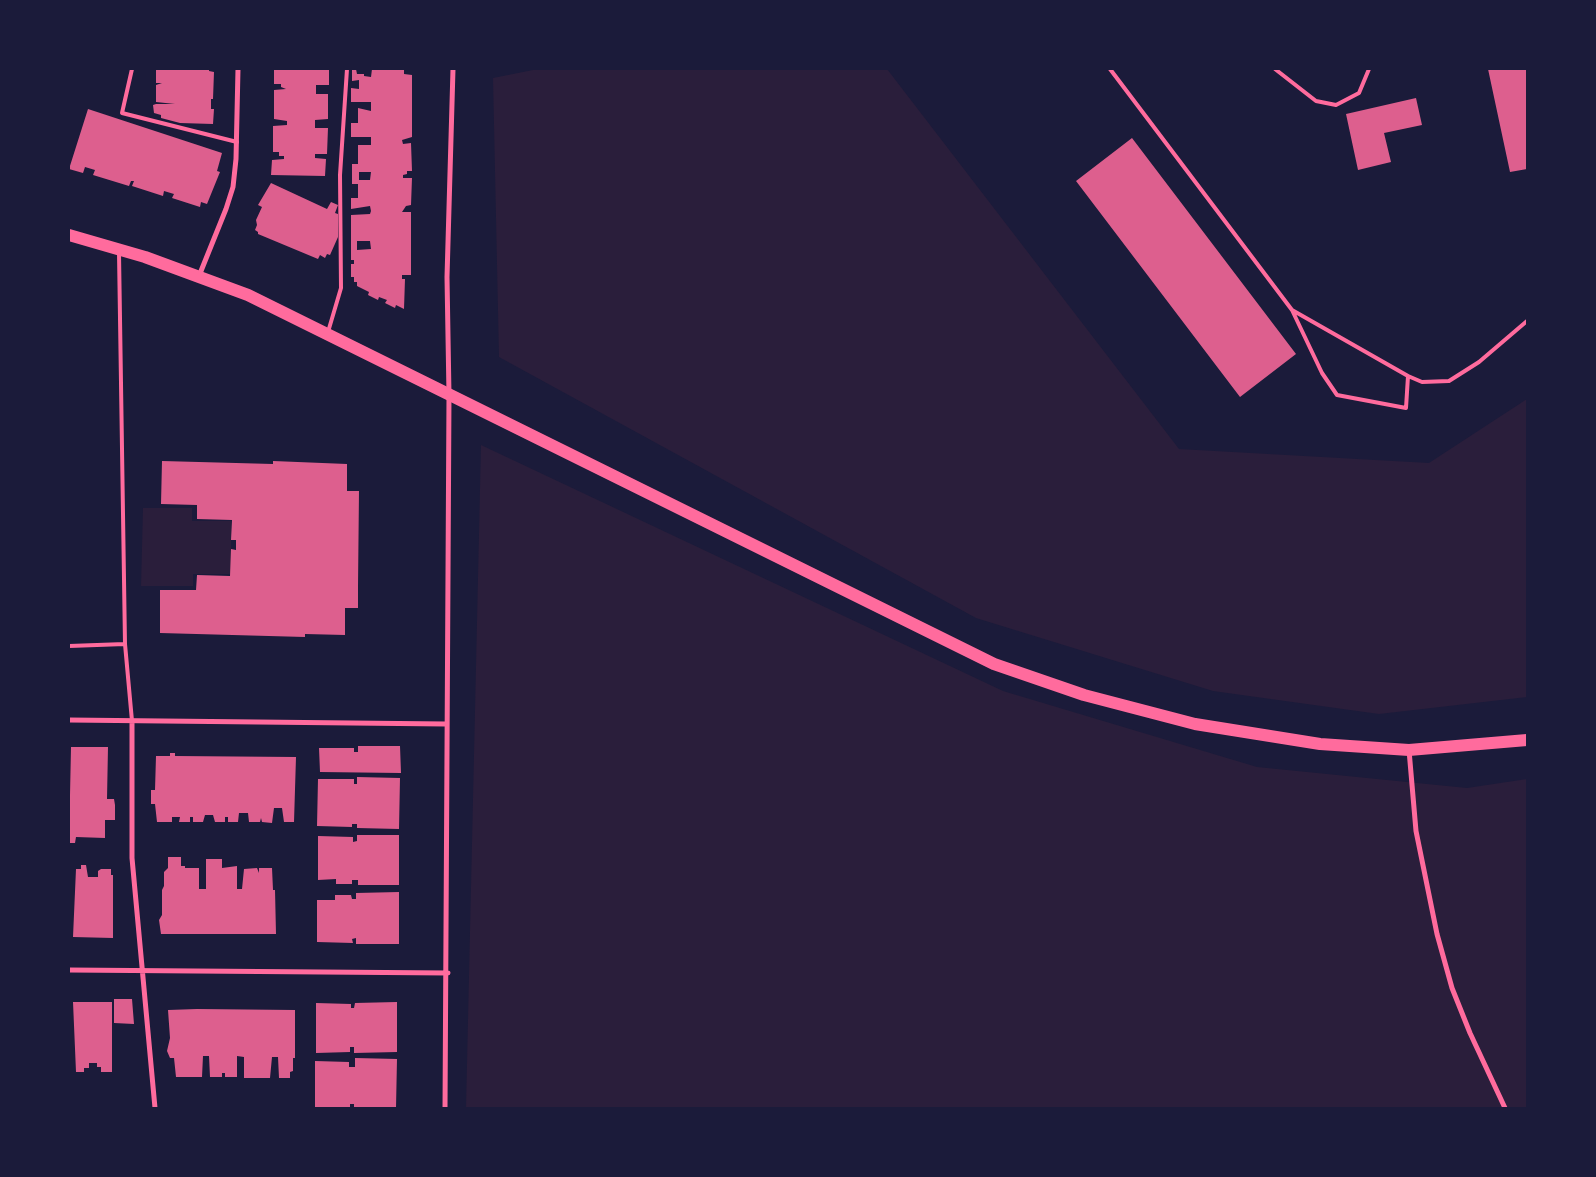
<!DOCTYPE html>
<html>
<head>
<meta charset="utf-8">
<style>
  body { margin:0 }
  #map { position:relative; width:1596px; height:1177px; overflow:hidden; background:#1b1b3a; font-family:Helvetica,sans-serif }
  canvas { display:block }
  .frame { position:absolute; inset:0; border:70px solid #1b1b3a; pointer-events:none }
</style>
</head>
<body>
<div id="map">
<canvas width="1596" height="1177"></canvas>
<div class="frame"></div>
</div>
<script>
const context = document.querySelector('canvas').getContext('2d');
context.lineJoin = 'round';
function paint(path, color) { context.fillStyle = color; context.fill(path, 'evenodd'); }
const toPath = rows => new Path2D(rows.map(r => 'M' + r).join(''));
function trace(path, color, width, dash) { context.strokeStyle = color; context.lineWidth = width; context.lineCap = dash ? 'butt' : 'round'; context.setLineDash(dash || []); context.stroke(path); }
paint(toPath([
  [538,69,887,69,1179,449,1429,463,1527,399,1527,697,1379,714,1213,691,976,618,499,357,493,78],
  [481,445,1003,691,1257,767,1467,788,1527,779,1527,1108,466,1108],
  [143,508,192,508,192,521,231,521,231,574,193,574,193,586,141,586]
]), '#2a1e3b');
paint(toPath([
  [156,69,209,69,209,71,214,72,213,99,211,99,211,109,214,109,213,124,180,123,161,118,161,115,154,113,153,105,156,104,175,104,156,102,156,85,162,83,156,83],
  [274,69,329,69,329,85,316,85,316,94,328,94,328,119,315,120,315,128,328,128,327,154,315,154,315,158,326,159,325,176,271,175,272,160,284,159,284,156,279,156,279,152,273,152,273,126,287,125,287,121,274,119,274,90,286,89,281,87,281,84,274,84],
  [352,69,356,69,357,74,364,74,364,76,371,77,372,69,404,69,404,74,412,75,412,137,402,140,403,144,411,143,412,171,407,171,407,174,403,175,403,178,412,178,411,205,406,206,402,212,411,212,411,275,402,275,402,279,405,279,404,309,396,305,395,308,385,303,387,300,379,297,378,300,368,295,369,292,357,286,357,282,354,282,354,277,351,277,351,264,354,264,354,260,351,260,351,215,370,214,371,211,370,206,351,209,351,198,358,198,358,184,352,184,352,164,358,164,358,145,371,145,371,137,351,137,351,123,358,123,358,108,371,111,371,102,351,102,351,88,359,89,359,80,352,81],
  [359,172,371,172,370,180,359,180],
  [357,241,370,241,371,249,357,250],
  [1488,69,1527,69,1527,169,1510,172],
  [1416,98,1422,125,1384,133,1391,162,1358,170,1346,114],
  [88,109,222,153,217,171,220,172,207,204,201,202,200,207,172,198,174,194,164,191,163,196,132,186,134,181,131,181,129,186,93,175,95,170,85,167,83,173,69,169],
  [1132,138,1296,354,1240,397,1076,181],
  [271,183,327,209,331,202,338,205,335,213,338,214,338,237,330,255,327,254,325,258,320,255,318,259,258,234,258,232,255,230,257,225,256,220,262,207,258,205],
  [162,461,273,464,273,461,347,464,347,491,359,491,358,586,358,608,345,608,345,635,305,634,305,637,160,633,160,590,196,590,197,575,230,576,231,549,236,550,236,540,231,540,232,520,197,519,197,505,161,504],
  [358,746,400,746,401,773,320,772,319,748,354,748,354,752,358,752],
  [71,747,108,747,107,799,114,799,115,805,115,820,105,820,105,838,76,837,75,843,69,843],
  [170,753,175,753,175,756,296,757,294,822,284,822,282,808,274,808,272,823,262,822,261,818,260,822,249,822,248,813,239,813,238,822,228,822,228,817,225,817,225,822,215,822,213,815,205,815,203,822,193,822,193,817,190,817,190,822,179,822,180,817,172,817,172,822,157,822,155,804,151,804,151,790,155,790,156,756,170,756],
  [357,777,400,778,399,829,357,828,357,824,352,824,352,827,317,826,318,779,354,779,354,784,357,784],
  [357,835,399,835,399,885,358,885,358,880,352,880,352,884,336,884,336,879,318,880,318,836,353,837,353,842,357,841],
  [168,857,181,857,181,866,185,866,185,868,199,868,199,889,206,889,206,859,222,859,222,868,237,866,237,889,242,889,244,869,257,868,259,873,259,868,272,868,273,890,275,890,276,934,161,934,159,920,162,915,162,890,164,886,164,872,168,868],
  [81,865,86,865,88,877,98,877,98,871,101,869,111,869,111,875,113,875,113,938,73,937,76,869,81,869],
  [399,892,399,944,356,944,356,938,352,939,353,943,317,942,317,900,335,900,335,895,351,895,352,899,356,899,356,893],
  [114,999,132,999,134,1024,114,1023],
  [73,1002,112,1002,112,1072,101,1072,101,1067,97,1067,97,1063,89,1063,89,1068,84,1068,84,1072,76,1072],
  [397,1002,397,1052,354,1053,354,1047,350,1047,350,1052,316,1053,316,1003,351,1004,351,1008,354,1008,355,1003],
  [197,1009,295,1010,295,1058,293,1058,293,1071,290,1072,290,1078,279,1078,278,1057,272,1057,270,1078,244,1078,244,1057,237,1056,237,1077,225,1077,225,1073,222,1073,222,1077,210,1077,209,1056,203,1056,202,1077,176,1077,174,1058,170,1058,167,1051,170,1038,168,1010],
  [355,1058,397,1059,396,1108,354,1108,354,1104,350,1104,350,1108,315,1108,315,1061,349,1062,349,1067,355,1067]
]), '#dd5f8e');
trace(toPath([
  [132,69,122,113,237,142],
  [1110,69,1292,310,1322,373,1337,395,1406,408,1408,376,1292,310],
  [1275,69,1316,101,1336,105,1359,93,1369,69],
  [119,253,125,644,132,721],
  [328,332,341,288,340,175,347,69],
  [1408,376,1422,382,1449,381,1479,362,1527,321],
  [69,646,125,644]
]), '#ff6b9d', 4);
trace(toPath([
  [199,276,226,209,233,187,236,159,238,69],
  [69,720,446,724],
  [132,721,132,858,155,1108],
  [1409,750,1416,831,1437,934,1452,988,1470,1033,1505,1108],
  [69,970,448,973],
  [445,1108,449,395,447,277,453,69]
]), '#ff6b9d', 5);
trace(toPath([
  [69,235,145,257,248,295,994,664,1084,695,1195,724,1320,744,1409,750,1527,740]
]), '#ff6b9d', 12);
</script>
</body>
</html>
